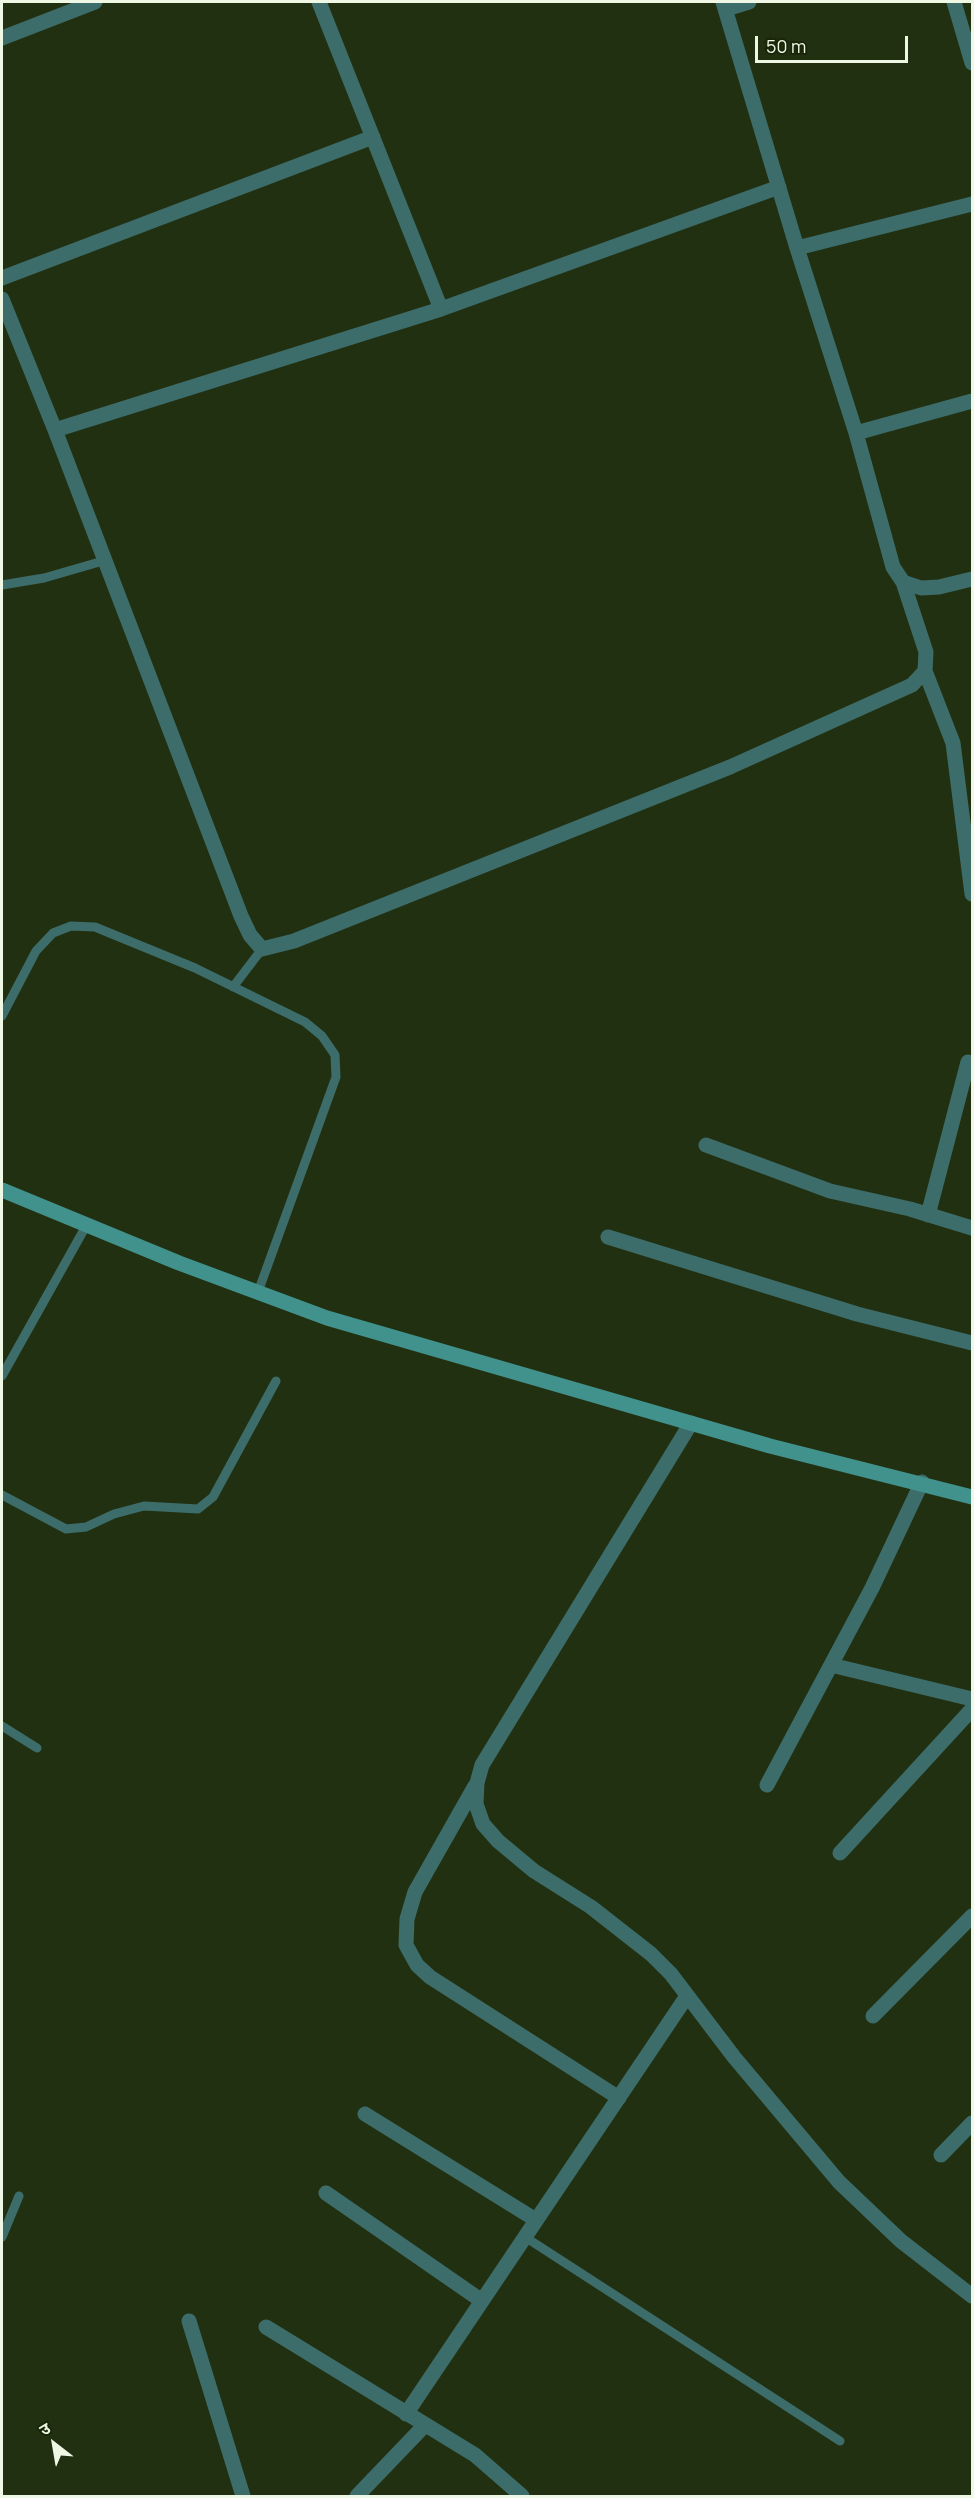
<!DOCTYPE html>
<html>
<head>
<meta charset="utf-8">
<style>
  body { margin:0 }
  #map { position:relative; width:974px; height:2498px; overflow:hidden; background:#223012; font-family:Manrope,"Noto Sans Devanagari",sans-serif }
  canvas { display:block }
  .frame { position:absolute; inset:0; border:3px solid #eef8e5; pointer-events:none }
  .north { position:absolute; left:24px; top:2414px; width:60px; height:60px; -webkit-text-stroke:4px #192608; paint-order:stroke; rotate:329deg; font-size:16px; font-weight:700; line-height:24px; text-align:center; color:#eef8e5 }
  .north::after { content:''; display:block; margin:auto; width:21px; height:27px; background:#eef8e5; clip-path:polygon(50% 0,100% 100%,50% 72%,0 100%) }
  .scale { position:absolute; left:755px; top:36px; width:153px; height:27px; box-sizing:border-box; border:3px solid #eef8e5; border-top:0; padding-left:8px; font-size:18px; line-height:21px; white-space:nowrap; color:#eef8e5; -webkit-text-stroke:4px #192608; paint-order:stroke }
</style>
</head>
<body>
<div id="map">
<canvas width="974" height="2498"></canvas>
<div class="frame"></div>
<div class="north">उ</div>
<div class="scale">50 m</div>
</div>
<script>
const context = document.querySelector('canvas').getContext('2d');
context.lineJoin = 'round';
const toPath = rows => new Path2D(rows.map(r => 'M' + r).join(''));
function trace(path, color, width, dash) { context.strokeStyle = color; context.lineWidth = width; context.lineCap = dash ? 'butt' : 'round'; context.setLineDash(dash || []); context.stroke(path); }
trace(toPath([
  [2,585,44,578,103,561],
  [233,987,262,949],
  [2,1016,36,951,53,933,71,926,95,927,195,968,305,1022,322,1036,335,1055,336,1077,258,1292],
  [2,1376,86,1226],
  [2,1495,66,1529,86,1527,114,1514,144,1506,198,1509,213,1497,276,1381],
  [2,1726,37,1748],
  [2,2237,19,2196],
  [525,2237,840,2441]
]), '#3d6d6a', 9);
trace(toPath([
  [319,2,441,309],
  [723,2,797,248,856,433,893,567,903,582,921,588,939,587,972,579],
  [954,2,972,63],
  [726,9,749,2],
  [2,38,95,2],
  [797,248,972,204],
  [2,278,373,137],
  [2,299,55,430,241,916,250,935,262,949,294,941,730,767,912,685,925,671,926,652,903,582],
  [55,430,441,309,779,187],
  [856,433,972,401],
  [925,671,953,743,972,894],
  [706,1145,830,1191,910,1209,972,1228],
  [928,1215,968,1062],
  [608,1237,857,1314,972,1343],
  [691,1423,482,1765,477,1783,476,1804,483,1824,498,1841,534,1871,591,1907,651,1954,671,1974,734,2057,839,2182,901,2241,972,2296],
  [831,1665,972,1699],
  [767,1785,872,1588,922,1482],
  [475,1786,415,1892,407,1919,406,1945,417,1965,430,1977,619,2098],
  [840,1853,972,1709],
  [873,2016,972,1916],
  [365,2114,536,2220],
  [941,2155,972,2123],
  [326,2193,482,2301],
  [189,2321,243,2496],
  [266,2327,475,2455,522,2496],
  [406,2414,687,1996],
  [357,2496,425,2425]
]), '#3d6d6a', 15);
trace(toPath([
  [2,1190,179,1263,327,1318,770,1446,972,1497]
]), '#41928d', 15);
</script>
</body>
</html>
